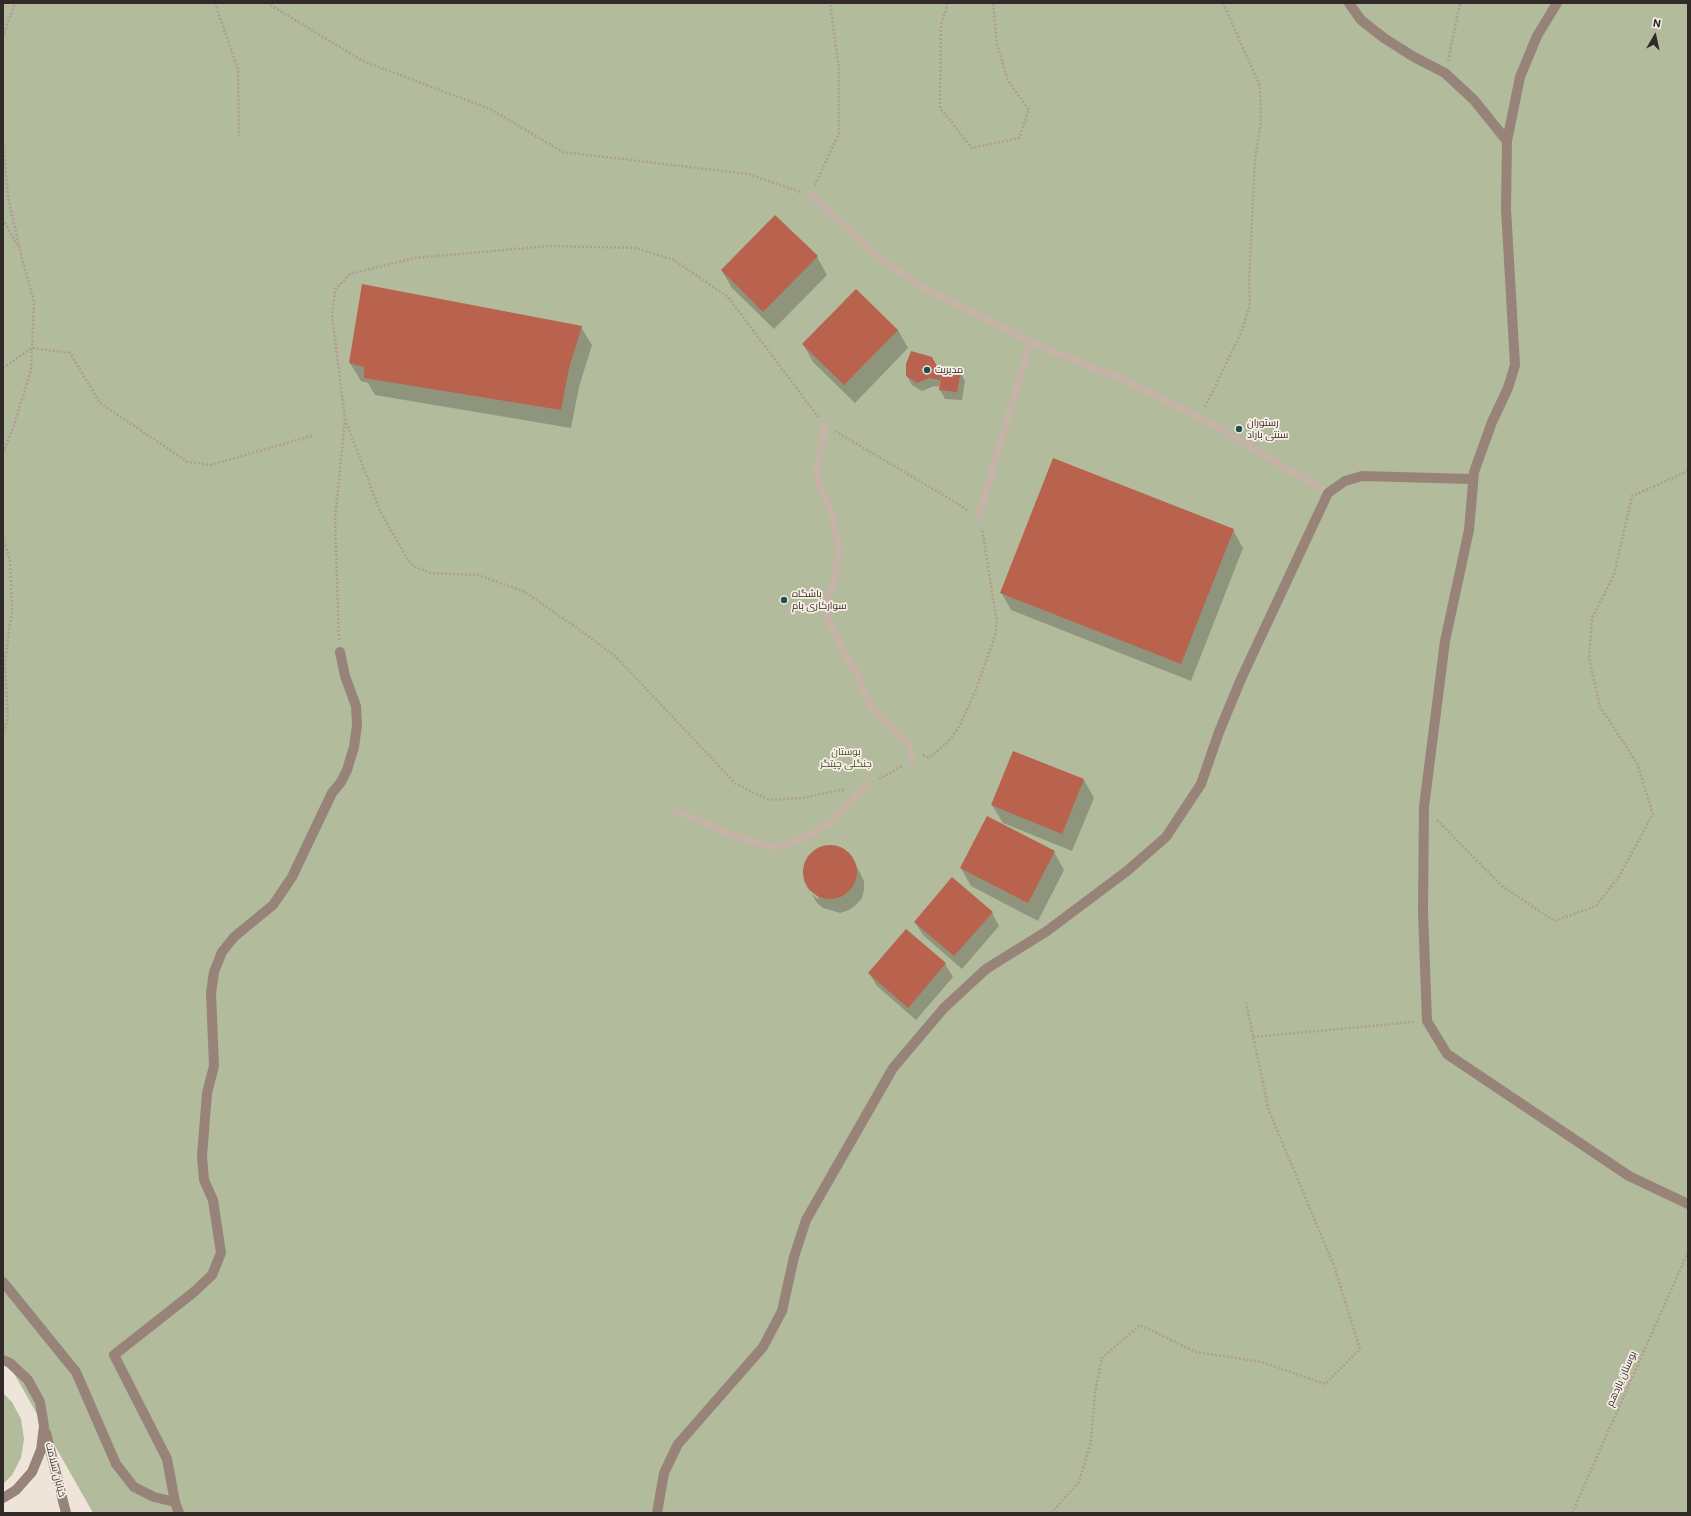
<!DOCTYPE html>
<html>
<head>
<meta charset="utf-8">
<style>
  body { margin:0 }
  #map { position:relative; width:1691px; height:1516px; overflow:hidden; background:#eee4da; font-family:Roboto,sans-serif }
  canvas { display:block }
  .frame { position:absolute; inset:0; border:4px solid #322a27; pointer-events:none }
  .north { position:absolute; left:1635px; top:16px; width:40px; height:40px; -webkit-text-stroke:3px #f7eee5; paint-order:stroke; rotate:9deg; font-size:11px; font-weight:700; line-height:16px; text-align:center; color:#322a27 }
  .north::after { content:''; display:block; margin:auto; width:14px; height:18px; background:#322a27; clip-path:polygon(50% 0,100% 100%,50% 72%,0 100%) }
</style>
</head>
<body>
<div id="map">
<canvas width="1691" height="1516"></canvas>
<div class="frame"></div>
<div class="north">N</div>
</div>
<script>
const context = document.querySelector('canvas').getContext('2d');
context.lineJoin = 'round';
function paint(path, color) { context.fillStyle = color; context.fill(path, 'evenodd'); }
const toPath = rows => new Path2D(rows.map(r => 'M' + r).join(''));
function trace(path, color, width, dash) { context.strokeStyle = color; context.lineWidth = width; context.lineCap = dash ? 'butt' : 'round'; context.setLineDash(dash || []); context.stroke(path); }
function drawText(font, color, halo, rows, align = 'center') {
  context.font = font + ' Roboto,Cairo,sans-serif'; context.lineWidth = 3.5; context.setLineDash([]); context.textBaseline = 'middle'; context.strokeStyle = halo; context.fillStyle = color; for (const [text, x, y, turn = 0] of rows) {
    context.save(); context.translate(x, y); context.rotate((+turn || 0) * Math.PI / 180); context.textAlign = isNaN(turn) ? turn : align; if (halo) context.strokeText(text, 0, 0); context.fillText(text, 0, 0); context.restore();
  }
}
paint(toPath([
  [3,3,1688,3,1688,1513,93,1513,3,1354],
  [3,1393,12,1402,21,1419,24,1439,21,1458,12,1475,3,1484]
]), '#b2bb9c');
paint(toPath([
  [817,257,827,275,774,329,732,288,722,271],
  [581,327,592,345,579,387,571,428,375,395,368,383,361,381,350,363],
  [898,330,908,348,855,403,813,362,803,344],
  [960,372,965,381,962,400,945,399,940,390,940,387,934,386,922,391,912,385,907,376],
  [1233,530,1243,548,1191,681,1011,610,1001,592],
  [1084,780,1094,798,1072,851,1003,823,992,805],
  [831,846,847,852,853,859,864,881,864,890,862,898,856,905,849,910,840,913,823,908,817,903,812,894,818,899,819,898,810,890,810,892,804,881,804,864,808,856,822,847],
  [1054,852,1064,870,1038,921,971,886,961,868],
  [992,913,999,926,962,969,923,935,915,922],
  [906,930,945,964,953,977,916,1020,877,986,869,973]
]), '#0003');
paint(toPath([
  [775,215,818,256,763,312,721,270],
  [362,284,582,326,569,368,561,410,364,378,364,367,349,363],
  [856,289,898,330,844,385,802,344],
  [911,351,932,357,938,368,961,371,957,392,939,390,941,380,929,378,917,383,906,376,906,364],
  [1053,458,1234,529,1181,664,1000,593],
  [1013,751,1084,779,1062,834,991,805],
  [987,816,1055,851,1028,903,960,868],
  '803 872a27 27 0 1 1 54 0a27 27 0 1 1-54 0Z',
  [952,877,993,912,954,956,914,922],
  [906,929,946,963,908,1008,868,973]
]), '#b9624d');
trace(toPath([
  [215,3,238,69,239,136],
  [267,3,363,61,490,109,563,152,748,174,801,192],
  [948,3,941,25,940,108,972,148,1019,138,1029,110,1008,81,997,44,993,3],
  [3,37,15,3],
  [1448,61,1460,3],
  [3,143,8,197,22,259,34,301,31,370,14,425,3,453],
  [815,185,839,133,839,69,830,3],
  [3,219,18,247],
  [3,368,32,348,70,353,100,403,188,462,211,465,314,435],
  [1205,407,1241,333,1250,305,1249,282,1255,159,1261,122,1260,86,1223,3],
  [345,419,380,511,408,560,415,567,430,573,478,575,523,591,573,625,615,656,736,784,769,800,803,798,845,789],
  [835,431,960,505,969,512],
  [3,537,10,560,12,609,5,662,8,719,3,733],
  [339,640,335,520,345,419,332,315,335,290,350,274,414,258,549,246,635,248,674,260,728,297,819,418],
  [923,755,927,757,931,756,948,742,959,727,975,692,995,636,997,624,982,528],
  [879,779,902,766],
  [1437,820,1502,886,1554,921,1596,906,1620,875,1653,814,1637,763,1600,707,1589,658,1592,618,1614,575,1632,496,1688,471],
  [1253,1037,1414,1022],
  [1051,1513,1079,1482,1091,1442,1095,1392,1102,1358,1140,1325,1196,1352,1262,1362,1325,1384,1360,1349,1334,1266,1269,1111,1246,1003],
  [1572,1513,1688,1252]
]), '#b09d92', 2.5, [2, 2]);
trace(toPath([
  [811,195,873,252,920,286,1030,342,1122,379,1200,417,1328,493],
  [825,426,817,464,818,478,820,488,831,510,839,547,835,576,828,597,827,616,842,649,856,671,872,708,910,746,911,761],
  [978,519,1030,342],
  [677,811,731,835,772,847,801,840,829,824,868,784]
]), '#c5b3a7', 7);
trace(toPath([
  [1349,3,1361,20,1384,38,1414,57,1445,73,1474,100,1507,141],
  [1557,3,1537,36,1520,77,1507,141,1506,209,1515,365,1508,388,1492,422,1474,472,1469,530,1445,641,1424,807,1423,911,1427,1021,1447,1054,1629,1176,1688,1204],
  [3,1282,76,1372,116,1464,134,1487,154,1497,175,1502],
  [3,1360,10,1363,28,1380,40,1402,44,1426,41,1450,32,1472,16,1490,3,1498],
  [46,1433,66,1513],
  [179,1513,175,1502,167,1459,114,1355,194,1292,212,1275,221,1253,213,1200,204,1180,202,1156,207,1093,214,1066,211,993,214,972,222,952,234,937,273,905,292,877,332,793,341,782,347,770,354,747,357,725,356,706,345,676,340,652],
  [657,1513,664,1473,678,1444,763,1347,782,1311,794,1257,806,1220,893,1068,944,1008,986,969,1047,931,1127,871,1166,837,1201,784,1219,732,1241,679,1328,493,1345,481,1362,476,1472,479]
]), '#988379', 10);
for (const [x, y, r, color] of [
  [927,370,4,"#214e4f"],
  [1239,429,4,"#214e4f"],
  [784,600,4,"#214e4f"]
]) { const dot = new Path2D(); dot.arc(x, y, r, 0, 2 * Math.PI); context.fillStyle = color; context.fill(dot); trace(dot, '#f7eee5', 1.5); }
drawText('10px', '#322a27', '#f7eee5', [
  ["مدیریت",935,370],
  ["رستوران",1247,423],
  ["سنتی باراد",1247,435],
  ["باشگاه",792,594],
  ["سوارکاری بام",792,606]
], 'left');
drawText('10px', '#434e2d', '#f7eee5', [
  ["بوستان",846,752],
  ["جنگلی چیتگر",846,764]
]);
drawText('10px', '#322a27', '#f7eee5', [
  ["بوستان یازدهم",1622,1379,-66],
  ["خیابان سلامت",55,1470,76]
]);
</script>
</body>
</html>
